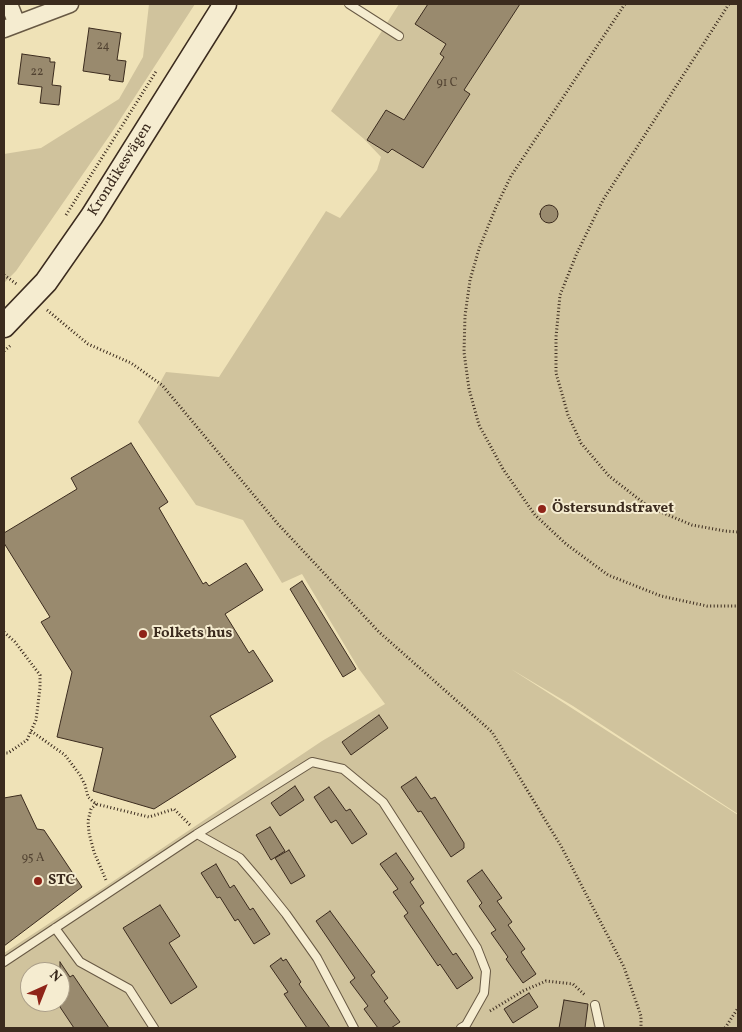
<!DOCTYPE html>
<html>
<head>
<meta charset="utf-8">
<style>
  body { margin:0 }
  #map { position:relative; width:742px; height:1032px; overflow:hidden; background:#efe2b7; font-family:Vollkorn,serif }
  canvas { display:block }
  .frame { position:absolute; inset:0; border:5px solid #3b2b1e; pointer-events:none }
  .north { position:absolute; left:20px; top:962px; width:50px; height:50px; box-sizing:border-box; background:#f5ecd0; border:1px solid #ab9f89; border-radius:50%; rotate:44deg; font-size:14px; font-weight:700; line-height:20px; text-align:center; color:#3b2b1e }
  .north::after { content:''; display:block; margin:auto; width:18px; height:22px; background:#8f2418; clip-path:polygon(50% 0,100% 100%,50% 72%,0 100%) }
</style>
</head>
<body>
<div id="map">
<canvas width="742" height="1032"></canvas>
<div class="frame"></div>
<div class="north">N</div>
</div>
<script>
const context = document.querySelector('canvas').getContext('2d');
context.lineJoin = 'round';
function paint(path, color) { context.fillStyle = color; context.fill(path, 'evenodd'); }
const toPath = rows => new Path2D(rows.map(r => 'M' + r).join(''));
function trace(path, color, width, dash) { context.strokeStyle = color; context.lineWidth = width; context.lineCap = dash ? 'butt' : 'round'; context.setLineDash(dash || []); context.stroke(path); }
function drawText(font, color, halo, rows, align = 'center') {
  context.font = font + ' Vollkorn,serif'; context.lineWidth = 4; context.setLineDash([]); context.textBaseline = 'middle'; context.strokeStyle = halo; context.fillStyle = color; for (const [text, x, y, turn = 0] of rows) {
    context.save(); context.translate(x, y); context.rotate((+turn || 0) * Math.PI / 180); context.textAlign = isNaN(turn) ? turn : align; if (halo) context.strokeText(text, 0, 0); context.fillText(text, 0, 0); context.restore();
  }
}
paint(toPath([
  [149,4,195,4,112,132,16,271,4,283,4,154,41,148,119,99,143,57],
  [399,4,738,4,738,814,573,706,511,669,738,815,738,1028,4,1028,4,953,103,888,322,741,385,704,359,669,302,574,282,583,243,520,196,505,138,422,166,372,219,377,326,211,340,218,377,170,381,157,364,139,331,111],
  [30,972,60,972,60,1002,30,1002]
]), '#d0c39d');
const building = toPath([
  [428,4,520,4,464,90,470,94,423,168,392,149,388,153,367,140,386,110,404,120,444,57,440,54,446,44,415,24,428,4],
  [89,28,121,33,117,60,126,61,123,82,109,80,110,75,83,71,89,28],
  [22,54,50,58,50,62,55,62,52,85,61,86,59,105,40,103,42,87,18,84,22,54],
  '540 214a9 9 0 1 1 18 0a9 9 0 1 1-18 0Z',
  [131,443,168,502,159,508,203,584,206,582,209,586,246,563,263,590,225,614,249,653,253,650,273,681,210,716,236,757,154,809,93,791,103,748,57,737,72,672,41,622,50,617,4,543,4,533,77,489,71,478,131,443],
  [302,581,356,669,343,677,290,589,302,581],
  [379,715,388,728,351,755,342,742,379,715],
  [416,777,431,799,435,797,464,843,464,848,451,857,421,811,418,812,401,787,416,777],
  [295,786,304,800,280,816,271,803,295,786],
  [329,787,346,811,350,809,367,834,352,844,336,820,331,823,314,797,329,787],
  [21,795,37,829,44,830,82,887,4,946,4,798,21,795],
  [270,827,285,851,271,860,256,835,270,827],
  [289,850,305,876,291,884,275,858,289,850],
  [396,853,414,879,410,882,424,903,420,906,453,955,456,953,473,978,457,989,440,964,438,966,404,916,408,913,393,892,398,889,380,864,396,853],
  [216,864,230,888,234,885,250,910,253,908,270,934,254,944,238,919,235,921,220,897,217,898,201,873,216,864],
  [482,870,502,898,497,901,512,922,508,925,525,949,521,952,536,974,523,983,506,959,508,957,491,933,496,930,479,906,482,903,467,881,482,870],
  [160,905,180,936,169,943,197,987,171,1004,123,928,160,905],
  [330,911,375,972,371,975,388,998,384,1001,400,1022,391,1028,378,1028,364,1009,368,1006,350,982,355,978,316,921,330,911],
  [281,958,283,961,286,959,301,982,299,984,330,1028,307,1028,284,994,288,992,270,966,281,958],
  [60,962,70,977,73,975,109,1028,74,1028,60,1007,60,962],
  [529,993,538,1007,513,1023,504,1009,529,993],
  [564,1000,588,1004,585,1028,559,1028,564,1000]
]);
paint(building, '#998a6e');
trace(building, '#3b2b1e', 1);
const lane = toPath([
  [349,4,399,36],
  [197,834,240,858,258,879,286,914,317,958,354,1028],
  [55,928,80,962,129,989,154,1028],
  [4,962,197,834,312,762,343,769,383,802,477,948,486,971,484,993,466,1025,461,1028],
  [595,1005,600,1028]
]);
const street = toPath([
  [9,4,17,24],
  [4,29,70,4]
]);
const secondary = toPath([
  [4,326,46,282,92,216,225,4]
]);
trace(lane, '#685944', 10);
trace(street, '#685944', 19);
trace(secondary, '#3b2b1e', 25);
trace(toPath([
  [625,4,511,176,496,207,479,249,470,280,465,316,464,352,469,389,479,425,503,469,535,515,566,544,608,575,661,596,707,606,738,606],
  [729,4,603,200,577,253,560,295,556,337,556,373,568,415,581,443,609,476,649,507,692,525,725,531,738,532],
  [66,215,157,70],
  [4,275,18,285],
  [47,310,88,344,131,363,162,385,277,523,379,632,492,732,561,846,624,967,641,1016,641,1028],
  [4,351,11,345],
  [4,632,15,642,40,675,40,688,36,720,27,740,8,753,4,753],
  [31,731,65,755,80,775,85,785,88,797,96,804,149,817,174,809,190,825],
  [96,804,91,809,88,821,89,833,94,852,106,880],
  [490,1011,523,991,546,981,573,984,586,996],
  [725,1028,738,1008]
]), '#3b2b1e', 3, [1, 2.5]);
trace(lane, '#f5ecd0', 8);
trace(street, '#f5ecd0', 16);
trace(secondary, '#f5ecd0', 22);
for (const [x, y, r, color] of [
  [542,509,5,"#8f2418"],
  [143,634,5,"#8f2418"],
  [38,881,5,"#8f2418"]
]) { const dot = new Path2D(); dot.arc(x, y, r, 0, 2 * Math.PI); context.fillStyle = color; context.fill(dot); trace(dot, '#f5ecd0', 2); }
drawText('12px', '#524332', null, [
  ["24",103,47],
  ["22",37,73],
  ["91 C",447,84],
  ["95 A",33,859]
]);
drawText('15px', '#3b2b1e', '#f5ecd0', [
  ["Krondikesvägen",121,170,-58]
]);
drawText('bold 15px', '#3b2b1e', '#f5ecd0', [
  ["Östersundstravet",552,509],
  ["Folkets hus",153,634],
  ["STC",48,881]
], 'left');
</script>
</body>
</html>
